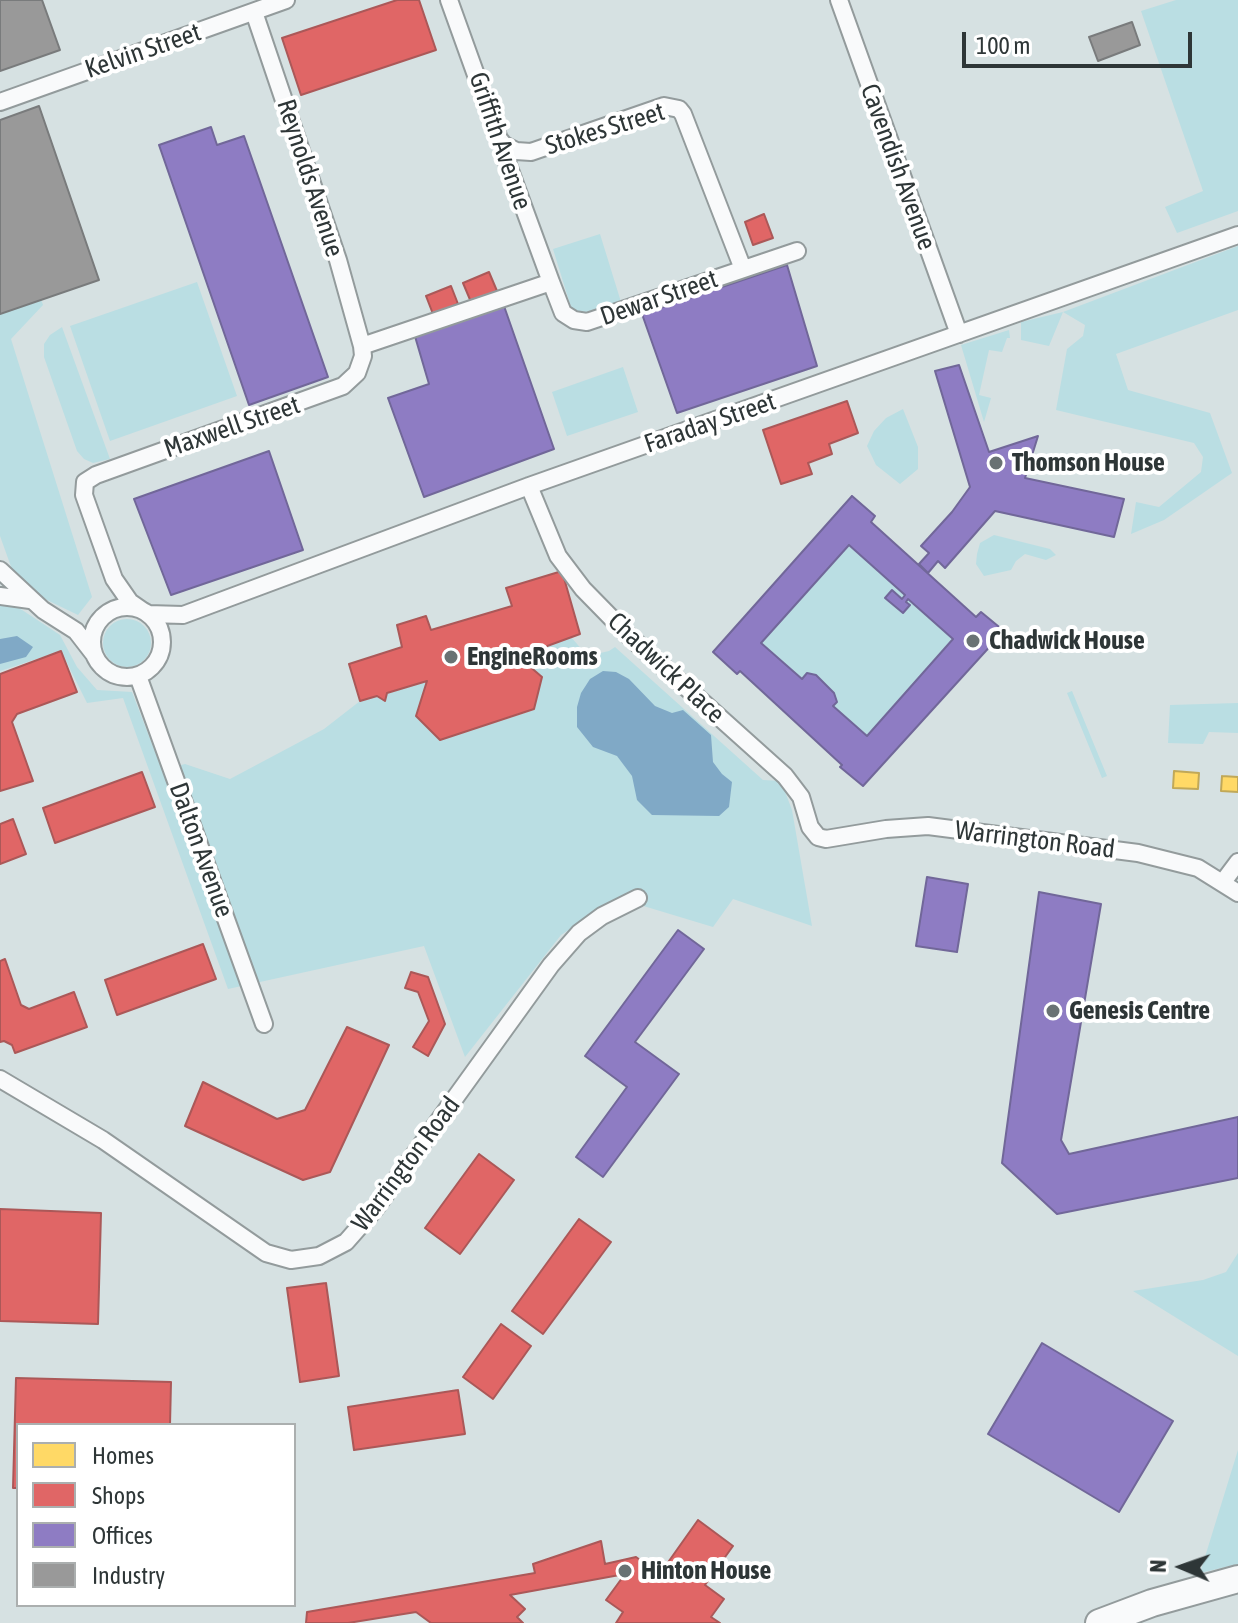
<!DOCTYPE html>
<html>
<head>
<meta charset="utf-8">
<style>
  body { margin:0 }
  #map { position:relative; width:1238px; height:1623px; overflow:hidden; background:#d6e1e2; font-family:"Asap Condensed",sans-serif }
  canvas { display:block }
  .legend { position:absolute; left:16px; top:1423px; width:280px; height:184px; box-sizing:border-box; background:#fff; border:2px solid #abafaf; margin:0; padding:10px 14px; list-style:none; font-size:24px; color:#2e3637 }
  .legend li { display:flex; align-items:center; gap:16px; height:40px }
  .legend b { width:40px; border:2px solid #abafaf }
  .north { position:absolute; left:1142px; top:1527px; width:80px; height:80px; -webkit-text-stroke:6px #fff; paint-order:stroke; rotate:272deg; font-size:22px; font-weight:700; line-height:32px; text-align:center; color:#2e3637 }
  .north::after { content:''; display:block; margin:auto; width:28px; height:36px; background:#2e3637; clip-path:polygon(50% 0,100% 100%,50% 72%,0 100%) }
  .scale { position:absolute; left:962px; top:32px; width:230px; height:36px; box-sizing:border-box; border:4px solid #2e3637; border-top:0; padding-left:10px; font-size:24px; line-height:28px; white-space:nowrap; color:#2e3637; -webkit-text-stroke:6px #fff; paint-order:stroke }
</style>
</head>
<body>
<div id="map">
<canvas width="1238" height="1623"></canvas>
<ul class="legend">
<li><b style="height:22px;background:#ffd966"></b>Homes</li>
<li><b style="height:22px;background:#e06666"></b>Shops</li>
<li><b style="height:22px;background:#8e7cc3"></b>Offices</li>
<li><b style="height:22px;background:#999"></b>Industry</li>
</ul>
<div class="north">N</div>
<div class="scale">100 m</div>
</div>
<script>
const context = document.querySelector('canvas').getContext('2d');
context.lineJoin = 'round';
function paint(path, color) { context.fillStyle = color; context.fill(path, 'evenodd'); }
const toPath = rows => new Path2D(rows.map(r => 'M' + r).join(''));
function trace(path, color, width, dash) { context.strokeStyle = color; context.lineWidth = width; context.lineCap = dash ? 'butt' : 'round'; context.setLineDash(dash || []); context.stroke(path); }
function drawText(font, color, halo, rows, align = 'center') {
  context.font = font + ' "Asap Condensed",sans-serif'; context.lineWidth = 8; context.setLineDash([]); context.textBaseline = 'middle'; context.strokeStyle = halo; context.fillStyle = color; for (const [text, x, y, turn = 0] of rows) {
    context.save(); context.translate(x, y); context.rotate((+turn || 0) * Math.PI / 180); context.textAlign = isNaN(turn) ? turn : align; if (halo) context.strokeText(text, 0, 0); context.fillText(text, 0, 0); context.restore();
  }
}
paint(toPath([
  [1176,0,1238,0,1238,211,1177,233,1165,207,1203,191,1141,11],
  [7,198,43,305,11,339,92,597,78,615,18,586,0,536,0,200],
  [600,234,621,302,574,317,553,249],
  [1238,246,1238,310,1116,354,1128,390,1210,413,1232,473,1164,520,1131,534,1136,502,1159,507,1201,472,1203,457,1194,443,1056,410,1067,349,1083,336,1085,325,1063,312,1049,346,1021,340,1021,322,1063,312],
  [197,282,237,396,110,441,70,326],
  [62,327,110,459,93,463,84,459,77,451,44,357,44,344,50,335],
  [1009,330,1010,338,1007,338,1002,352,989,350,979,395,991,398,984,422,961,345],
  [623,367,638,412,567,436,552,392],
  [903,409,918,447,918,469,900,484,876,465,867,446,874,431,886,418],
  [994,535,1050,549,1056,555,1046,560,1025,554,1016,561,1011,570,984,576,976,564,977,554,980,543],
  [849,545,905,595,902,599,892,590,886,598,903,613,910,605,906,602,908,599,953,639,867,736,833,706,837,702,834,693,816,675,807,673,802,679,761,643],
  [13,604,60,635,77,667,97,690,132,692,162,770,185,764,230,779,324,729,360,701,377,696,385,700,387,693,427,681,416,716,440,740,534,710,542,677,521,659,538,654,539,649,571,637,584,652,596,654,609,651,615,647,763,780,781,781,792,810,812,926,733,899,713,927,617,898,561,935,465,1057,424,946,228,989,123,698,87,703,61,651,0,671,0,606],
  '103 643a24 24 0 1 1 48 0a24 24 0 1 1-48 0Z',
  [1072,691,1107,776,1102,778,1067,693],
  [1238,703,1238,733,1209,732,1203,744,1168,743,1170,705],
  [1238,1253,1238,1356,1133,1291,1203,1280,1226,1272],
  [1238,1450,1238,1564,1200,1573]
]), '#badee3');
paint(toPath([
  [17,636,33,647,26,657,0,664,0,639],
  [603,671,616,672,629,679,655,706,672,713,683,710,711,735,713,762,722,774,732,782,729,807,719,816,652,815,637,800,632,776,617,756,593,747,577,727,577,707,581,693,590,679]
]), '#80a9c6');
const homes = toPath([
  [1174,771,1199,773,1198,789,1173,788,1174,771],
  [1222,776,1238,777,1238,792,1221,791,1222,776]
]);
paint(homes, '#ffd966');
trace(homes, '#c0a858', 2);
const shops = toPath([
  [397,0,419,0,436,50,301,95,282,38,397,0],
  [764,214,773,238,753,245,745,222,764,214],
  [489,272,497,291,471,302,463,283,489,272],
  [451,286,458,304,433,314,426,296,451,286],
  [847,401,858,433,829,444,832,454,808,463,812,474,781,484,763,430,847,401],
  [562,571,580,634,539,649,538,654,521,659,542,677,534,709,440,740,416,716,427,681,387,693,385,701,377,696,360,701,349,664,402,647,397,625,426,616,431,630,512,606,506,588,562,571],
  [61,651,77,692,17,714,12,722,33,781,0,791,0,674,61,651],
  [142,772,155,807,55,843,43,808,142,772],
  [13,819,26,854,0,864,0,824,13,819],
  [203,944,216,979,117,1015,105,980,203,944],
  [5,959,21,1005,29,1009,74,992,87,1027,15,1053,12,1045,4,1041,0,1042,0,961,5,959],
  [411,972,428,977,445,1024,428,1056,413,1047,429,1021,418,992,405,988,411,972],
  [347,1027,389,1045,330,1172,303,1180,185,1126,203,1082,277,1119,305,1110,347,1027],
  [479,1154,514,1180,460,1254,425,1228,479,1154],
  [0,1209,101,1213,98,1324,0,1321,0,1209],
  [579,1219,611,1242,543,1334,512,1311,579,1219],
  [326,1283,339,1376,300,1382,287,1288,326,1283],
  [501,1324,531,1346,493,1399,463,1377,501,1324],
  [16,1378,171,1382,170,1425,18,1425,18,1488,13,1488,16,1378],
  [458,1390,465,1434,354,1450,348,1407,458,1390],
  [698,1520,733,1546,705,1585,724,1599,711,1617,720,1623,616,1623,623,1612,606,1600,625,1574,510,1595,525,1609,517,1617,523,1623,431,1623,416,1612,348,1623,306,1623,307,1612,535,1573,533,1564,601,1541,605,1564,636,1557,651,1568,655,1562,664,1568,698,1520]
]);
paint(shops, '#e06666');
trace(shops, '#ab5858', 2);
const offices = toPath([
  [211,127,217,145,244,136,328,377,249,405,159,145,211,127],
  [787,265,817,366,677,413,642,314,787,265],
  [504,306,554,449,424,497,388,398,429,384,414,333,504,306],
  [959,365,989,452,1038,436,1025,478,1124,499,1114,537,995,511,945,568,938,561,928,573,919,564,929,553,921,546,952,512,970,487,935,371,959,365],
  [269,451,303,550,171,595,134,499,269,451],
  [852,496,875,516,871,522,976,617,981,612,1004,631,863,786,840,767,842,765,740,671,737,674,713,652,852,496],
  [849,545,905,595,902,599,892,590,885,598,903,613,910,605,906,602,908,599,953,639,867,736,833,706,837,702,834,693,816,675,807,673,802,679,761,643,849,545],
  [927,877,968,884,957,952,916,946,927,877],
  [1039,892,1101,904,1061,1140,1069,1154,1238,1117,1238,1178,1057,1214,1002,1163,1039,892],
  [678,930,704,949,635,1042,679,1074,603,1177,576,1157,627,1087,585,1056,678,930],
  [1042,1343,1173,1421,1119,1512,988,1434,1042,1343]
]);
paint(offices, '#8e7cc3');
trace(offices, '#716799', 2);
const industry = toPath([
  [0,0,42,0,60,50,0,71,0,0],
  [1132,22,1140,45,1098,61,1089,37,1132,22],
  [39,106,99,280,0,314,0,120,39,106]
]);
paint(industry, '#999');
trace(industry, '#797b7c', 2);
const minor = toPath([
  [449,0,499,139,504,145,504,154,551,282],
  [839,0,959,334],
  [0,102,286,0],
  [504,145,516,151,531,152,664,106,679,109,683,114,743,269],
  [362,346,551,282,563,313,574,320,587,322,797,251],
  [529,486,558,556,583,589,630,637,785,776,801,797,810,827,818,837,826,839,886,829,928,826,1138,853,1198,868,1238,893],
  [0,570,43,610,76,631,93,653],
  [0,596,30,600],
  '92 642a35 35 0 1 1 70 0a35 35 0 1 1-70 0Z',
  [143,611,130,602,114,579,84,495,85,482,96,475,343,386,357,373,363,356,362,346,338,260,254,12],
  [148,614,183,615,529,486,1238,235],
  [138,676,264,1024],
  [1223,882,1238,862],
  [0,1079,103,1140,266,1253,291,1260,319,1256,346,1242,375,1209,551,965,579,933,602,916,638,898]
]);
const primary = toPath([
  [1099,1623,1152,1603,1238,1579]
]);
trace(minor, '#939b9c', 20);
trace(primary, '#939b9c', 30);
trace(minor, '#f9fafb', 16);
trace(primary, '#f9fafb', 26);
for (const [x, y, r, color] of [
  [996,463,8,"#697273"],
  [973,641,8,"#697273"],
  [451,657,8,"#697273"],
  [1053,1011,8,"#697273"],
  [625,1571,8,"#697273"]
]) { const dot = new Path2D(); dot.arc(x, y, r, 0, 2 * Math.PI); context.fillStyle = color; context.fill(dot); trace(dot, '#fff', 3); }
drawText('26px', '#2e3637', '#fff', [
  ["Kelvin Street",143,51,-19],
  ["Stokes Street",605,129,-17],
  ["Griffith Avenue",500,141,71],
  ["Cavendish Avenue",898,167,70],
  ["Reynolds Avenue",310,178,72],
  ["Dewar Street",659,298,-19],
  ["Faraday Street",710,423,-19],
  ["Maxwell Street",232,427,-19],
  ["Chadwick Place",666,668,43],
  ["Warrington Road",1035,840,7],
  ["Dalton Avenue",201,850,70],
  ["Warrington Road",406,1164,-53]
]);
drawText('bold 26px', '#2e3637', '#fff', [
  ["Thomson House",1012,463],
  ["Chadwick House",989,641],
  ["EngineRooms",467,657],
  ["Genesis Centre",1069,1011],
  ["Hinton House",641,1571]
], 'left');
</script>
</body>
</html>
